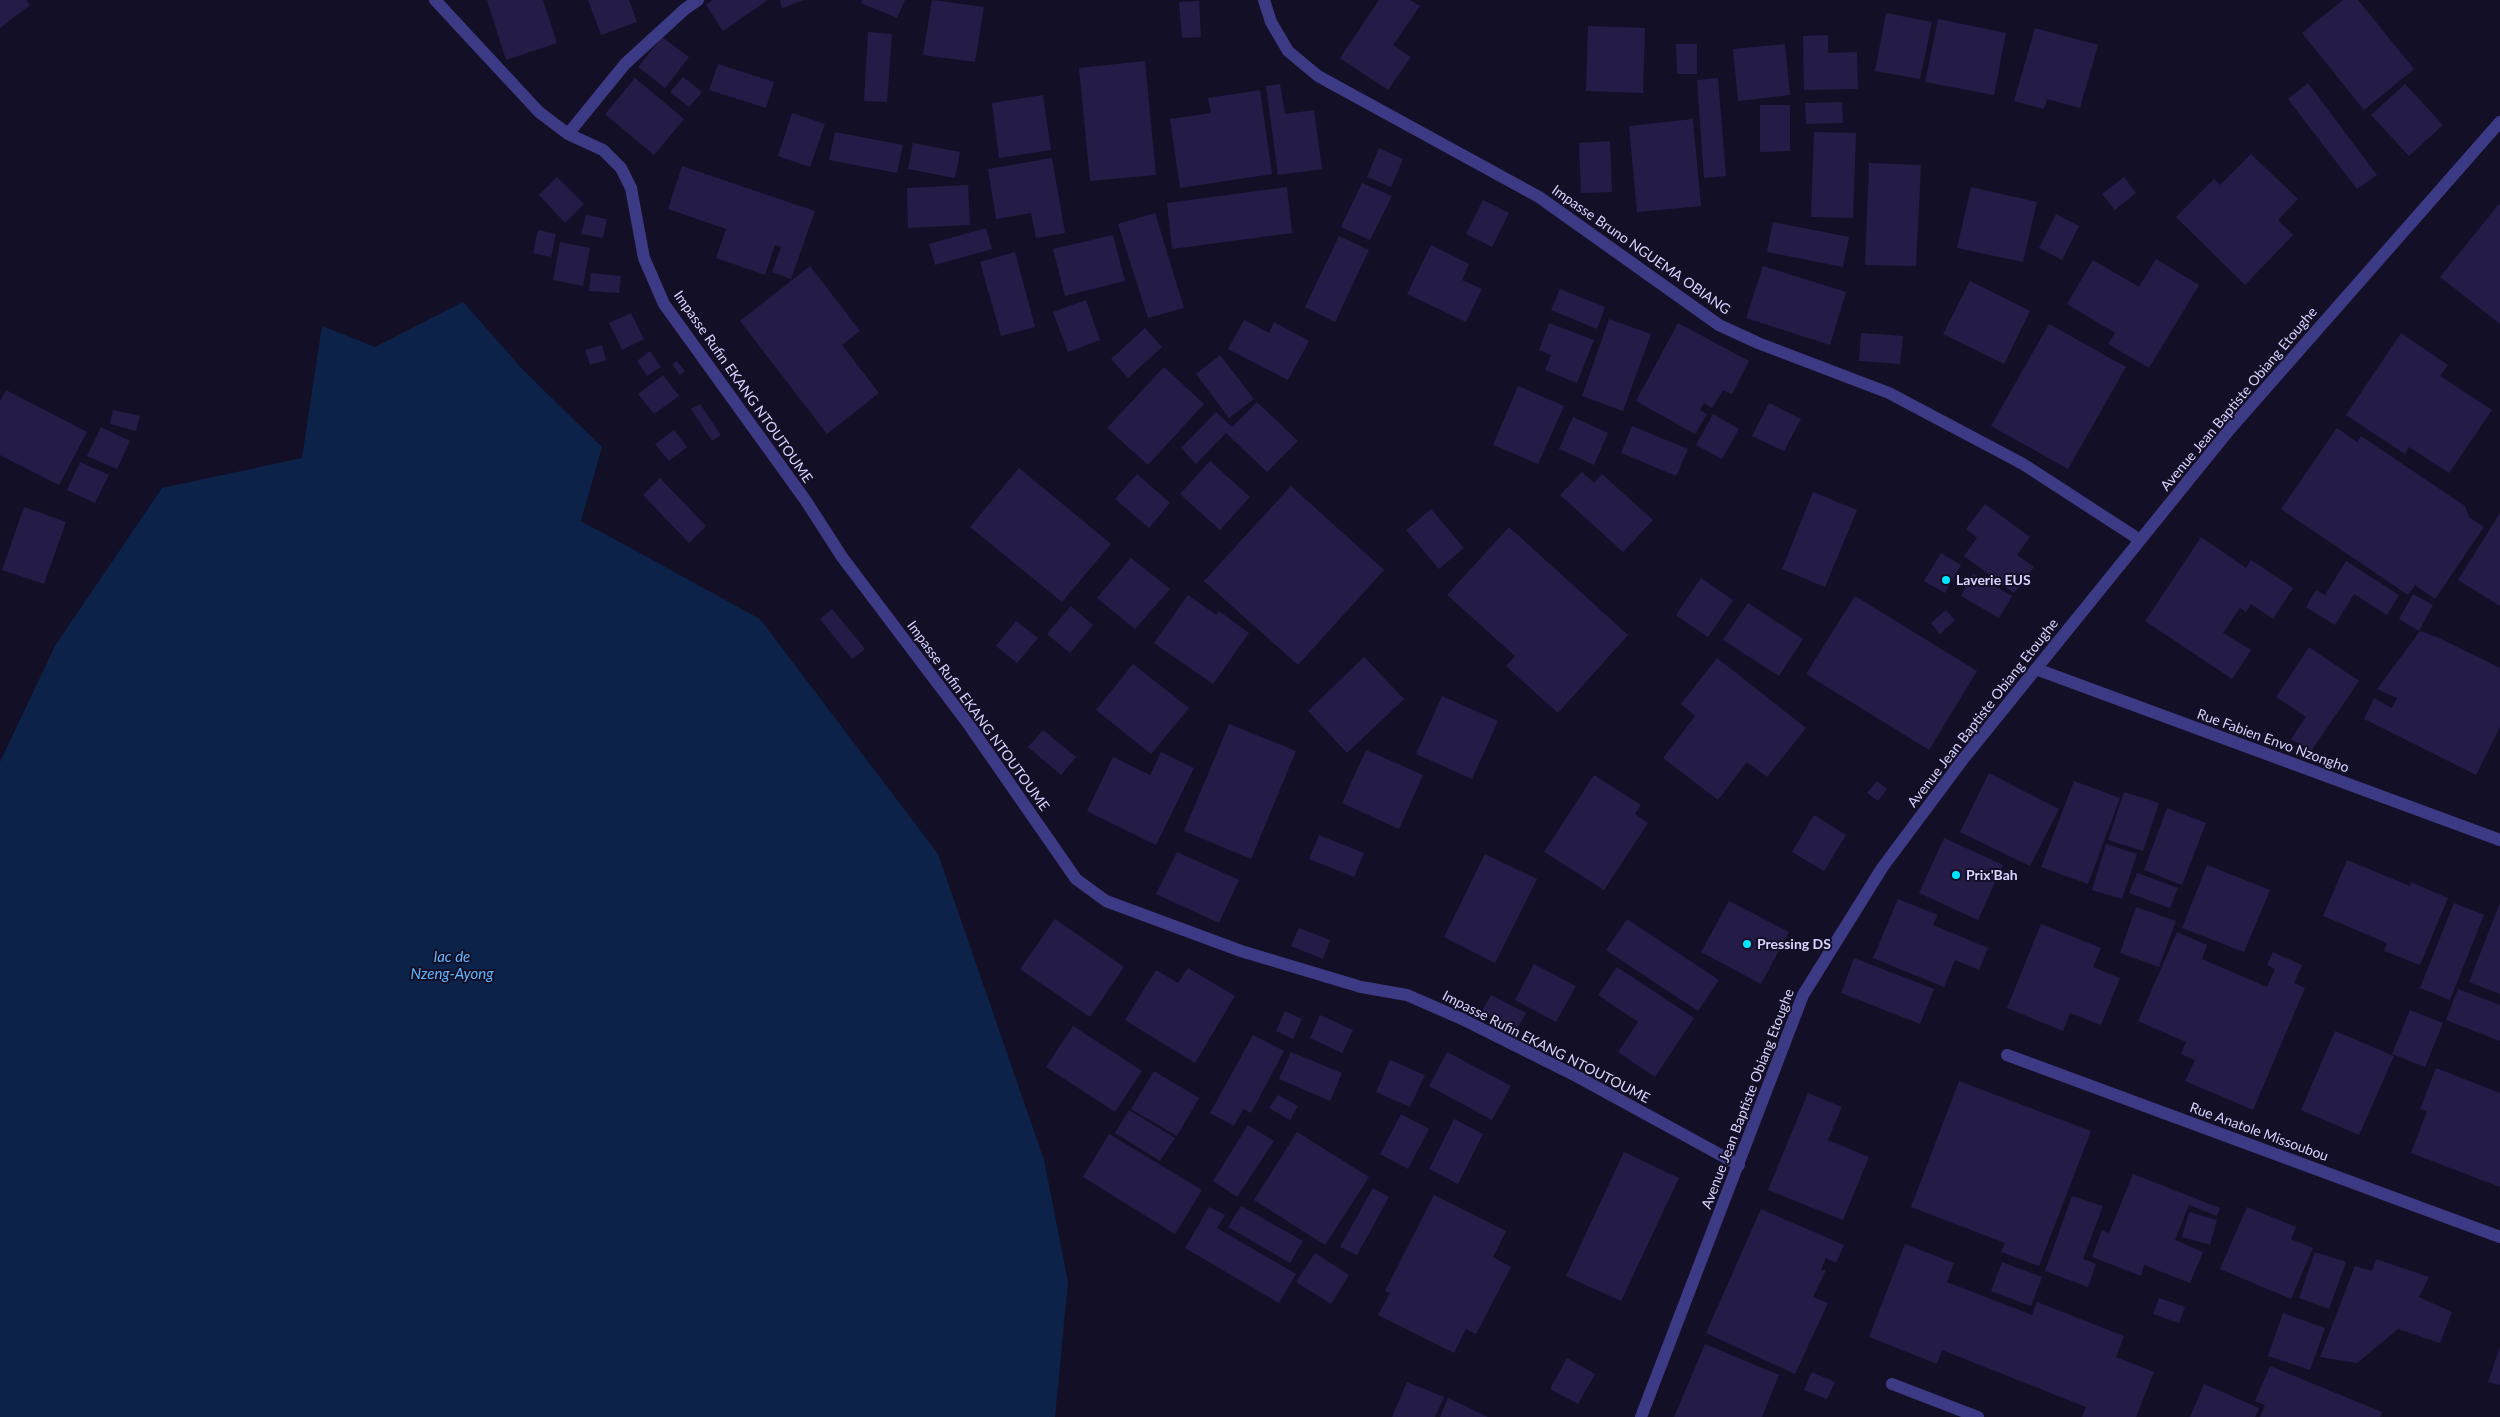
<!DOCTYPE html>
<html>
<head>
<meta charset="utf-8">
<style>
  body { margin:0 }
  canvas { display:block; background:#130f26 }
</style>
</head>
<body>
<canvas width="2500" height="1417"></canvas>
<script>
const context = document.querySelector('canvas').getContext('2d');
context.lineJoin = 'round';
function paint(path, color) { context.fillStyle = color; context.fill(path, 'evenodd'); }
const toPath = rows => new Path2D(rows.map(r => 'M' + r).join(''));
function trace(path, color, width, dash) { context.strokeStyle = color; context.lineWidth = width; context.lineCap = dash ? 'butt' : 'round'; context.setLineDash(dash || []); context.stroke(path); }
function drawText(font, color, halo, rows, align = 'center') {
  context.font = font + ' Lato,sans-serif'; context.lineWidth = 4; context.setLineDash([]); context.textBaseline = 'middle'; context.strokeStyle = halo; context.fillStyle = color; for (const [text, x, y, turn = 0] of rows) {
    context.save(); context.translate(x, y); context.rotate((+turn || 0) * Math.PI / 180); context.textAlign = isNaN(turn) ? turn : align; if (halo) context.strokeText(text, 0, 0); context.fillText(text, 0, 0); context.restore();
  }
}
paint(toPath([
  [463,302,525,372,602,447,581,521,760,619,938,854,1044,1160,1068,1282,1055,1417,0,1417,0,762,55,646,162,488,302,458,322,326,375,347]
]), '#0c2248');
paint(toPath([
  [0,0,26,0,30,5,0,28],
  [487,0,543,0,557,43,506,60],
  [588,0,629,0,637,22,601,35],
  [712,0,768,0,723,31,706,5],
  [780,0,804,0,782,8],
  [862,0,905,0,897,18,861,3],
  [932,0,984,7,975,62,923,55],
  [1379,0,1410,0,1420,6,1393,45,1411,57,1388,90,1340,58],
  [2343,0,2358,0,2414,69,2364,110,2302,33],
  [1199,1,1201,37,1182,38,1179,2],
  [1886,13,1932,22,1920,79,1875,71],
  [1938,19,2006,33,1994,95,1925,82],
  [1588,26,1645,28,1643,93,1586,91],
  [2035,28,2098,45,2080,108,2047,99,2044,109,2014,101],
  [868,32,892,34,887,102,864,101],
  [1828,35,1828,53,1857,52,1858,89,1804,90,1803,36],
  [662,37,689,57,665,88,638,67],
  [1676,44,1697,44,1697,74,1677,74],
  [1785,44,1790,95,1738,101,1733,49],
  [1145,61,1156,175,1090,181,1079,68],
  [718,64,774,82,766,108,709,90],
  [683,77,702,92,689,107,670,92],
  [635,78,684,119,654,155,605,114],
  [1718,78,1726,176,1704,178,1697,80],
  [2308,83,2377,175,2357,189,2288,99],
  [1280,84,1285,114,1314,110,1322,169,1278,175,1266,86],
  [2405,84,2443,125,2409,156,2371,115],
  [1260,90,1272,174,1180,188,1170,119,1211,113,1208,98],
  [1043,95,1051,150,999,158,992,103],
  [1842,102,1843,123,1806,124,1805,103],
  [1760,105,1790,105,1790,151,1760,152],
  [792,113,825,124,810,167,778,156],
  [1693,119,1701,206,1637,212,1629,126],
  [835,132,903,145,897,173,829,160],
  [1814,132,1856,133,1853,218,1811,217],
  [1610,141,1612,192,1581,193,1579,143],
  [913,143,960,152,955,178,908,169],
  [1379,148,1403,159,1391,187,1367,177],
  [2251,154,2298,199,2278,220,2293,235,2245,285,2176,217,2214,179,2220,185],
  [1052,158,1065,233,1036,238,1031,213,996,219,988,169],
  [1869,163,1921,165,1916,266,1865,265],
  [682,166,815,211,791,279,772,272,781,247,775,245,765,275,716,258,726,229,668,209],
  [557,177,584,204,565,223,539,195],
  [2124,177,2136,193,2115,210,2102,194],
  [1362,183,1392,196,1370,240,1341,227],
  [968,185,970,225,908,228,907,188],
  [1287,187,1292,233,1172,249,1167,203],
  [1971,187,2037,202,2023,262,1957,248],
  [1483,200,1509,213,1492,247,1466,234],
  [2499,204,2500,205,2500,324,2440,277],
  [1155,213,1184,308,1148,318,1118,224],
  [2056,214,2079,226,2062,260,2039,248],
  [586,215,607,219,603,238,581,234],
  [1773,222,1849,237,1843,267,1767,252],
  [986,228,992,249,935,265,929,244],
  [538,230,556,234,551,257,533,253],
  [1113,235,1125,281,1065,296,1053,249],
  [1339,236,1369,250,1335,322,1305,307],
  [560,242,590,248,583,286,553,280],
  [1431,245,1469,264,1462,280,1482,289,1466,322,1407,294],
  [1015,252,1035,327,1001,336,980,262],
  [2156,259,2199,285,2149,368,2108,344,2115,333,2067,304,2093,260,2139,287],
  [810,266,860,331,842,345,879,393,827,434,740,321],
  [1763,266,1846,292,1830,345,1746,318],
  [591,273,621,276,619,293,589,291],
  [1970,281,2030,311,2004,364,1943,334],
  [1560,289,1605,307,1597,329,1551,310],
  [1086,300,1100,340,1068,352,1053,312],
  [631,313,644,339,622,350,609,323],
  [1609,319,1651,334,1623,411,1582,396],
  [1244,320,1269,333,1274,322,1309,341,1288,380,1228,349],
  [1549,323,1594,340,1577,383,1545,370,1551,355,1539,350],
  [1678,323,1749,361,1732,394,1723,390,1712,408,1704,403,1700,410,1707,414,1695,434,1636,401],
  [2049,324,2126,367,2068,469,1991,426],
  [1145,328,1162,347,1128,378,1111,359],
  [1861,333,1903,336,1900,364,1859,361],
  [2401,333,2448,365,2440,376,2492,410,2449,473,2409,447,2405,454,2346,415],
  [602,345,606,360,590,365,585,350],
  [650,351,661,367,647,376,637,361],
  [1220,355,1254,399,1229,418,1196,374],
  [677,361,685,371,680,375,672,364],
  [1164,367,1204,404,1148,465,1107,428],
  [663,375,679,396,654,414,638,394],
  [1518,386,1564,406,1538,464,1493,445],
  [6,390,87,432,59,485,0,455,0,401],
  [1257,402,1298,441,1267,472,1226,433,1196,464,1181,448,1216,412,1232,427],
  [1769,403,1801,419,1784,451,1752,436],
  [700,404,721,435,712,441,691,409],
  [113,410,140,416,136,431,110,424],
  [1713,414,1739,429,1722,459,1696,445],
  [1573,417,1608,433,1594,465,1559,449],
  [1632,426,1688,449,1676,476,1621,453],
  [101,427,130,441,117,469,87,456],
  [2337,428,2357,442,2361,436,2465,506,2469,517,2484,527,2435,599,2415,585,2408,595,2281,509],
  [674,430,687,447,669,461,655,444],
  [1210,461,1250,497,1220,530,1180,494],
  [80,462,109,475,95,503,67,490],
  [1019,468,1111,544,1062,602,970,527],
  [1582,472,1594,483,1602,474,1653,520,1623,552,1560,495],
  [1137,474,1170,503,1149,528,1115,499],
  [660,478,706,526,689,543,643,495],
  [1291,486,1384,570,1298,665,1204,581],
  [1813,492,1857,510,1825,587,1782,569],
  [1985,504,2030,537,2017,555,2034,567,2014,593,1964,556,1977,538,1966,529],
  [24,507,66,522,44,584,2,570],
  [1431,509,1464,548,1439,569,1406,530],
  [2500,513,2500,606,2458,580],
  [1509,527,1628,635,1558,713,1506,666,1515,656,1447,595],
  [2201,537,2246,568,2251,560,2293,588,2273,619,2251,604,2246,612,2240,608,2223,633,2251,650,2232,679,2145,621],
  [1941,553,1961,565,1945,593,1924,581],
  [1131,558,1170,589,1135,629,1097,598],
  [2346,561,2399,595,2387,615,2354,594,2335,625,2306,607,2316,590,2325,595],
  [1973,574,2012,596,1999,618,1961,596],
  [1701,578,1733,600,1708,637,1676,615],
  [2413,594,2433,605,2419,631,2399,619],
  [1188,595,1216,615,1219,611,1249,633,1213,684,1154,643],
  [1855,596,1977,671,1929,750,1806,674],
  [1748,603,1803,639,1779,676,1723,640],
  [1071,606,1093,625,1070,653,1047,634],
  [832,609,865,649,852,659,820,619],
  [1946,610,1955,620,1940,634,1931,623],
  [1016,621,1038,638,1017,663,996,646],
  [2420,631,2437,637,2500,668,2500,727,2476,775,2364,719,2374,698,2392,708,2397,698,2377,689],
  [2309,647,2359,681,2311,751,2291,739,2306,717,2276,697],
  [1364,657,1404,699,1347,753,1308,711],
  [1717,658,1806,728,1767,777,1747,762,1718,800,1663,758,1695,716,1681,704],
  [1133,664,1189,708,1151,754,1096,710],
  [1442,696,1498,721,1472,779,1416,754],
  [1229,724,1296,751,1251,859,1184,831],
  [1043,730,1076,757,1061,775,1028,747],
  [1366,750,1423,775,1399,829,1342,803],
  [1161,752,1194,768,1156,845,1087,811,1113,757,1150,775],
  [1989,773,2059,809,2030,866,1960,832],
  [1594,775,1641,805,1635,814,1648,823,1604,890,1544,852],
  [1877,781,1887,789,1878,801,1867,793],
  [2074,781,2120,798,2088,884,2041,867],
  [2124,792,2159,803,2143,851,2108,840],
  [2167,808,2206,823,2182,885,2144,870],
  [1814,815,1846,835,1824,871,1792,852],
  [1319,835,1364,853,1354,877,1309,859],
  [1944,838,2003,865,1978,920,1919,893],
  [2106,844,2137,854,2122,899,2092,890],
  [1177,852,1239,880,1219,923,1156,894],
  [1485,854,1537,879,1495,963,1444,937],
  [2347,860,2410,886,2411,882,2448,898,2420,965,2384,951,2387,943,2323,916],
  [2207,865,2270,890,2244,952,2182,928],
  [2137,873,2178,888,2170,908,2129,893],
  [1898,899,1938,915,1933,925,1988,948,1979,970,1955,960,1944,987,1873,958],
  [1729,901,1789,932,1761,984,1701,952],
  [2454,903,2484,915,2450,1000,2420,988],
  [2500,903,2500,994,2469,982],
  [2136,907,2176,921,2159,967,2120,953],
  [1055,919,1124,967,1090,1017,1020,969],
  [1627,919,1719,980,1698,1011,1606,950],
  [2041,924,2101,948,2093,967,2120,978,2101,1025,2070,1013,2063,1031,2007,1008],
  [1299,928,1330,940,1323,959,1291,946],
  [2177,932,2207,945,2202,959,2267,987,2275,969,2267,965,2273,952,2302,965,2294,983,2305,988,2253,1110,2185,1081,2195,1060,2181,1054,2186,1042,2138,1021],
  [1854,958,1934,989,1920,1024,1841,993],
  [1534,964,1576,986,1556,1022,1515,1000],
  [1617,967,1694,1018,1655,1077,1618,1052,1638,1022,1598,995],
  [1188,968,1235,996,1195,1063,1125,1020,1156,970,1178,983],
  [2458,989,2500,1005,2500,1041,2446,1020],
  [1491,995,1526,1013,1516,1030,1482,1011],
  [2410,1010,2443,1023,2425,1067,2392,1054],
  [1285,1011,1302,1019,1293,1039,1276,1031],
  [1320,1015,1353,1030,1342,1053,1310,1038],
  [1073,1026,1142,1071,1115,1112,1046,1067],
  [2335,1031,2394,1056,2359,1135,2301,1110],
  [1253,1035,1284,1051,1251,1113,1243,1109,1234,1126,1210,1113],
  [1291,1052,1342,1073,1330,1101,1279,1079],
  [1447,1052,1511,1086,1492,1120,1429,1086],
  [1390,1060,1425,1075,1410,1107,1376,1092],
  [2436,1068,2500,1093,2500,1187,2411,1153,2427,1111,2420,1109],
  [1154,1071,1199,1098,1177,1136,1131,1109],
  [1959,1081,2091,1131,2039,1266,2001,1252,2005,1243,1911,1207],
  [1808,1093,1842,1107,1828,1140,1869,1157,1843,1220,1768,1190],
  [1278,1095,1298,1106,1290,1120,1269,1108],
  [1129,1110,1175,1138,1160,1161,1115,1133],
  [1401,1114,1429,1129,1408,1169,1380,1154],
  [1454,1119,1483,1134,1458,1184,1429,1169],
  [1248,1125,1274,1141,1237,1197,1213,1181],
  [1297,1132,1369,1177,1325,1245,1254,1200],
  [1109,1134,1202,1190,1175,1234,1083,1177],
  [1624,1152,1679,1178,1621,1301,1566,1276],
  [2133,1174,2220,1208,2217,1216,2189,1205,2175,1240,2203,1252,2190,1283,2144,1265,2141,1276,2092,1257,2102,1230,2109,1233],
  [1373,1188,1389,1197,1357,1255,1340,1247],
  [1434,1195,1506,1231,1493,1257,1511,1267,1476,1334,1466,1329,1454,1353,1378,1315,1390,1293,1385,1291],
  [2072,1196,2103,1206,2083,1259,2096,1264,2088,1287,2045,1271],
  [1241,1206,1303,1241,1290,1263,1228,1227],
  [1209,1207,1225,1215,1217,1228,1296,1274,1279,1303,1185,1248],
  [2247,1207,2296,1227,2291,1239,2313,1248,2291,1299,2220,1269],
  [1761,1209,1844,1245,1836,1263,1826,1258,1821,1270,1826,1270,1813,1297,1828,1303,1795,1374,1706,1333],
  [2189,1212,2217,1220,2210,1245,2182,1237],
  [1905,1244,1954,1263,1947,1282,2032,1315,2037,1302,2124,1336,2116,1357,2154,1372,2136,1417,2082,1417,2086,1407,1942,1350,1937,1364,1869,1337],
  [2315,1252,2346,1262,2329,1309,2299,1298],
  [1315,1253,1349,1275,1331,1304,1296,1282],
  [2376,1259,2429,1277,2419,1297,2452,1312,2440,1343,2398,1329,2357,1363,2320,1357,2355,1266,2372,1271],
  [2002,1262,2042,1277,2031,1306,1991,1291],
  [2159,1298,2185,1307,2179,1323,2153,1314],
  [2283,1313,2325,1328,2310,1370,2268,1356],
  [1705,1344,1779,1375,1762,1417,1674,1417],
  [2500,1347,2500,1385,2488,1382],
  [1567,1358,1595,1374,1578,1404,1550,1389],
  [2270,1366,2382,1412,2380,1417,2260,1417,2265,1405,2255,1401],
  [1812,1372,1835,1382,1827,1399,1804,1390],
  [1407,1382,1444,1397,1435,1417,1392,1417],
  [2204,1384,2259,1408,2255,1417,2190,1417],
  [1448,1398,1488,1417,1440,1417]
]), '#241b47');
trace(toPath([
  [435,0,539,112,568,134,603,150,621,168,631,188,644,258,664,304,806,501,842,557,969,725,1076,879,1106,901,1241,951,1361,987,1407,995,1462,1019,1578,1077,1739,1165],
  [1264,0,1271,22,1288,51,1318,76,1539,197,1719,325,1758,343,1889,393,2023,464,2140,540],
  [568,134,625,64,685,9,698,0],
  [2036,669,2500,840],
  [2007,1055,2500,1237],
  [1892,1384,1978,1417]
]), '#3d3a85', 12);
trace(toPath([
  [1641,1417,1803,995,1882,868,1964,758,2230,429,2500,122]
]), '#3d3a85', 12);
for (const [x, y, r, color] of [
  [1946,580,5,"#00e5ff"],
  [1956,875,5,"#00e5ff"],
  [1747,944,5,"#00e5ff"]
]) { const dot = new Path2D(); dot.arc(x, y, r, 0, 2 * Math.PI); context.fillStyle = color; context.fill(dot); trace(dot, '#130f26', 2); }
drawText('14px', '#d9d4ff', '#130f26', [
  ["Impasse Bruno NGUEMA OBIANG",1641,250,35],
  ["Impasse Rufin EKANG NTOUTOUME",743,387,55],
  ["Avenue Jean Baptiste Obiang Etoughe",2239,399,-50],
  ["Avenue Jean Baptiste Obiang Etoughe",1983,713,-52],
  ["Impasse Rufin EKANG NTOUTOUME",978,716,54],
  ["Rue Fabien Envo Nzongho",2273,741,20],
  ["Impasse Rufin EKANG NTOUTOUME",1546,1047,27],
  ["Avenue Jean Baptiste Obiang Etoughe",1748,1099,-69],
  ["Rue Anatole Missoubou",2259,1132,20]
]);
drawText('bold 14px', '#d9d4ff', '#130f26', [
  ["Laverie EUS",1956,580],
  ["Prix'Bah",1966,875],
  ["Pressing DS",1757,944]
], 'left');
drawText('italic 15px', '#62b6ff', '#130f26', [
  ["lac de",452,957],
  ["Nzeng-Ayong",452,974]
]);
</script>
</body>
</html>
